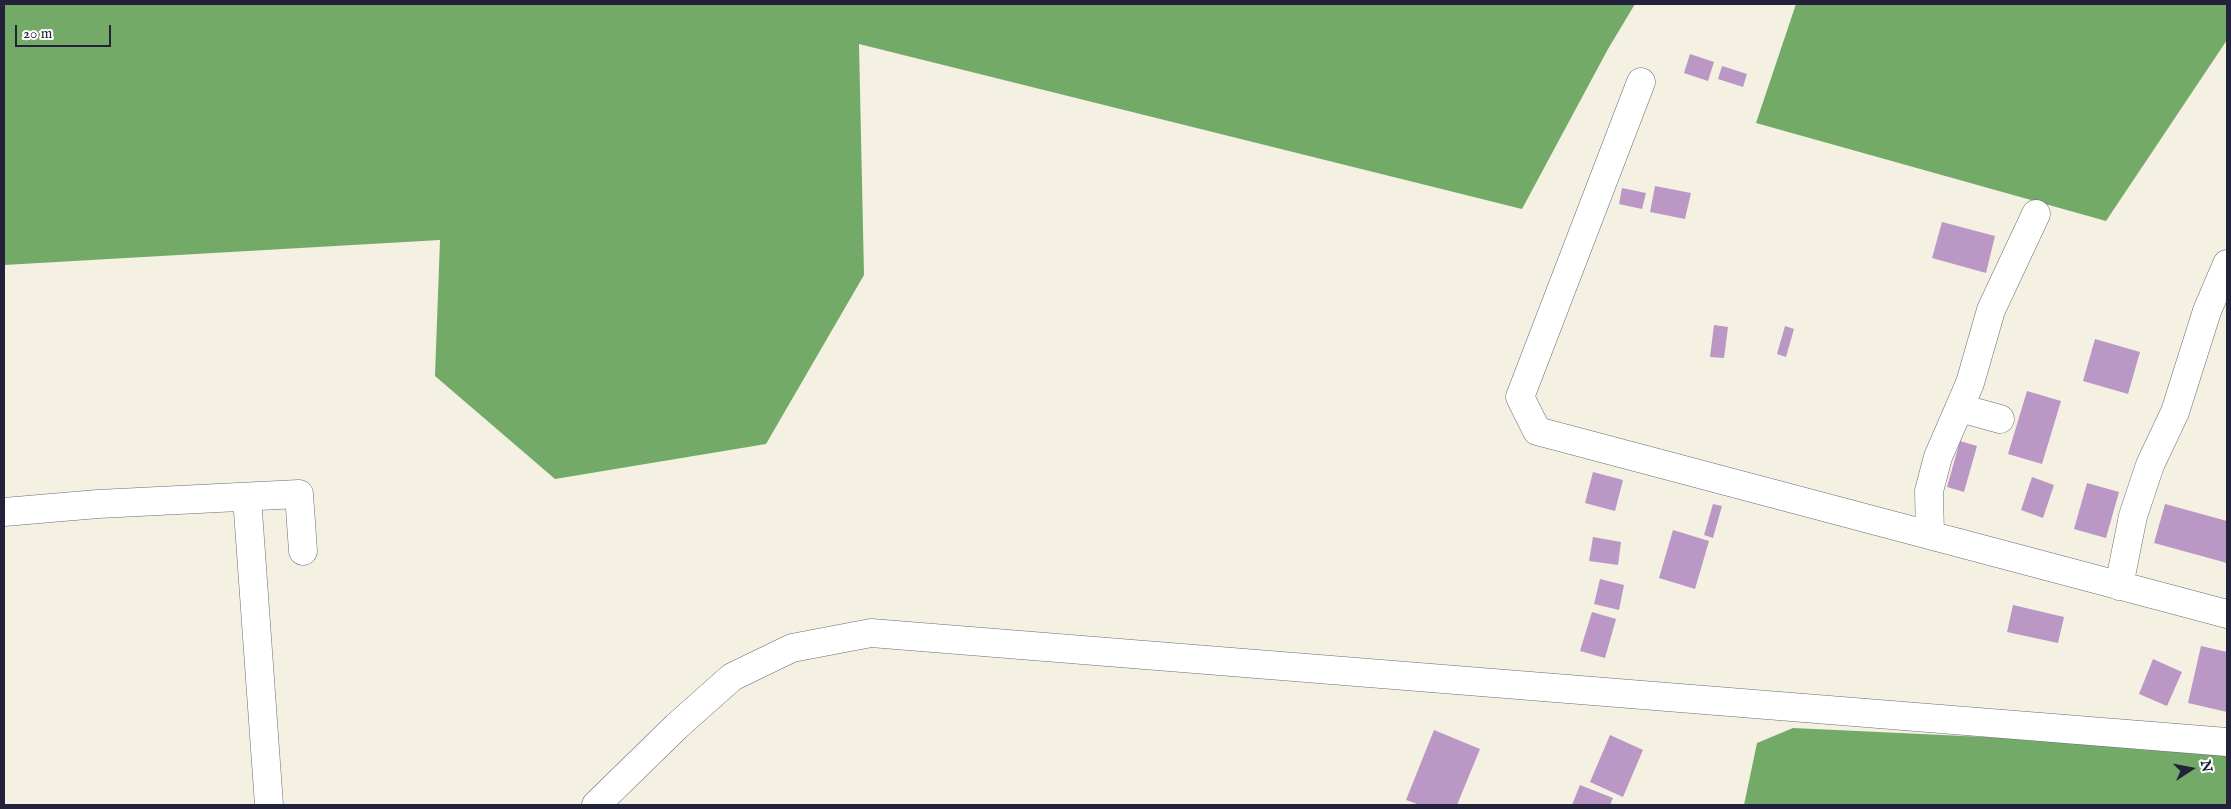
<!DOCTYPE html>
<html>
<head>
<meta charset="utf-8">
<style>
  body { margin:0 }
  #map { position:relative; width:2231px; height:809px; overflow:hidden; background:#f4f1e2; font-family:"IM FELL English",serif }
  canvas { display:block }
  .frame { position:absolute; inset:0; border:5px solid #22223b; pointer-events:none }
  .north { position:absolute; left:2166px; top:744px; width:50px; height:50px; -webkit-text-stroke:4px #fff; paint-order:stroke; rotate:79deg; font-size:14px; font-weight:700; line-height:20px; text-align:center; color:#22223b }
  .north::after { content:''; display:block; margin:auto; width:18px; height:22px; background:#22223b; clip-path:polygon(50% 0,100% 100%,50% 72%,0 100%) }
  .scale { position:absolute; left:15px; top:25px; width:96px; height:22px; box-sizing:border-box; border:2px solid #22223b; border-top:0; padding-left:6px; font-size:15px; line-height:18px; white-space:nowrap; color:#22223b; -webkit-text-stroke:4px #fff; paint-order:stroke }
</style>
</head>
<body>
<div id="map">
<canvas width="2231" height="809"></canvas>
<div class="frame"></div>
<div class="north">N</div>
<div class="scale">20 m</div>
</div>
<script>
const context = document.querySelector('canvas').getContext('2d');
context.lineJoin = 'round';
function paint(path, color) { context.fillStyle = color; context.fill(path, 'evenodd'); }
const toPath = rows => new Path2D(rows.map(r => 'M' + r).join(''));
function trace(path, color, width, dash) { context.strokeStyle = color; context.lineWidth = width; context.lineCap = dash ? 'butt' : 'round'; context.setLineDash(dash || []); context.stroke(path); }
paint(toPath([
  [4,4,1635,4,1608,49,1522,209,859,44,864,275,766,444,555,479,435,376,440,240,4,265],
  [1796,4,2227,4,2227,40,2106,221,1756,123],
  [1793,728,2113,743,2227,755,2227,805,1744,805,1757,743]
]), '#73aa68');
paint(toPath([
  [1690,54,1714,62,1708,81,1684,73],
  [1722,66,1747,74,1743,87,1718,79],
  [1655,186,1691,193,1685,219,1650,212],
  [1622,188,1646,193,1642,209,1619,204],
  [1942,222,1995,236,1986,273,1932,258],
  [1714,325,1728,327,1724,358,1710,357],
  [1785,326,1794,329,1786,357,1777,354],
  [2095,339,2140,352,2128,394,2083,381],
  [2027,391,2061,401,2042,464,2008,454],
  [1960,441,1977,446,1964,492,1947,487],
  [1593,472,1623,480,1615,511,1585,503],
  [2032,477,2054,485,2043,518,2021,510],
  [2087,483,2119,492,2106,538,2074,529],
  [1713,504,1722,506,1713,538,1704,535],
  [2165,504,2227,521,2227,563,2154,543],
  [1673,530,1709,541,1695,589,1659,578],
  [1593,537,1621,542,1618,565,1589,561],
  [1600,579,1624,585,1619,610,1594,604],
  [2013,605,2064,617,2058,643,2007,632],
  [1592,612,1616,619,1605,658,1580,651],
  [2201,646,2227,652,2227,712,2188,703],
  [2153,659,2182,672,2167,706,2139,694],
  [1434,730,1480,749,1457,805,1420,805,1406,800],
  [1610,735,1643,750,1623,797,1590,782],
  [1580,785,1613,798,1610,805,1572,805]
]), '#bb97c5');
const street = toPath([
  [1641,82,1520,397,1537,431,2227,614],
  [1960,408,2000,419],
  [247,497,269,805],
  [4,512,98,504,299,494,303,551],
  [1930,535,1929,491,1938,457,1970,383,1991,310,2036,214],
  [2119,586,2133,516,2150,465,2175,412,2207,311,2227,264],
  [596,805,677,726,732,677,792,648,871,633,2227,742]
]);
trace(street, '#6c6a75', 29);
trace(street, '#fff', 28);
</script>
</body>
</html>
